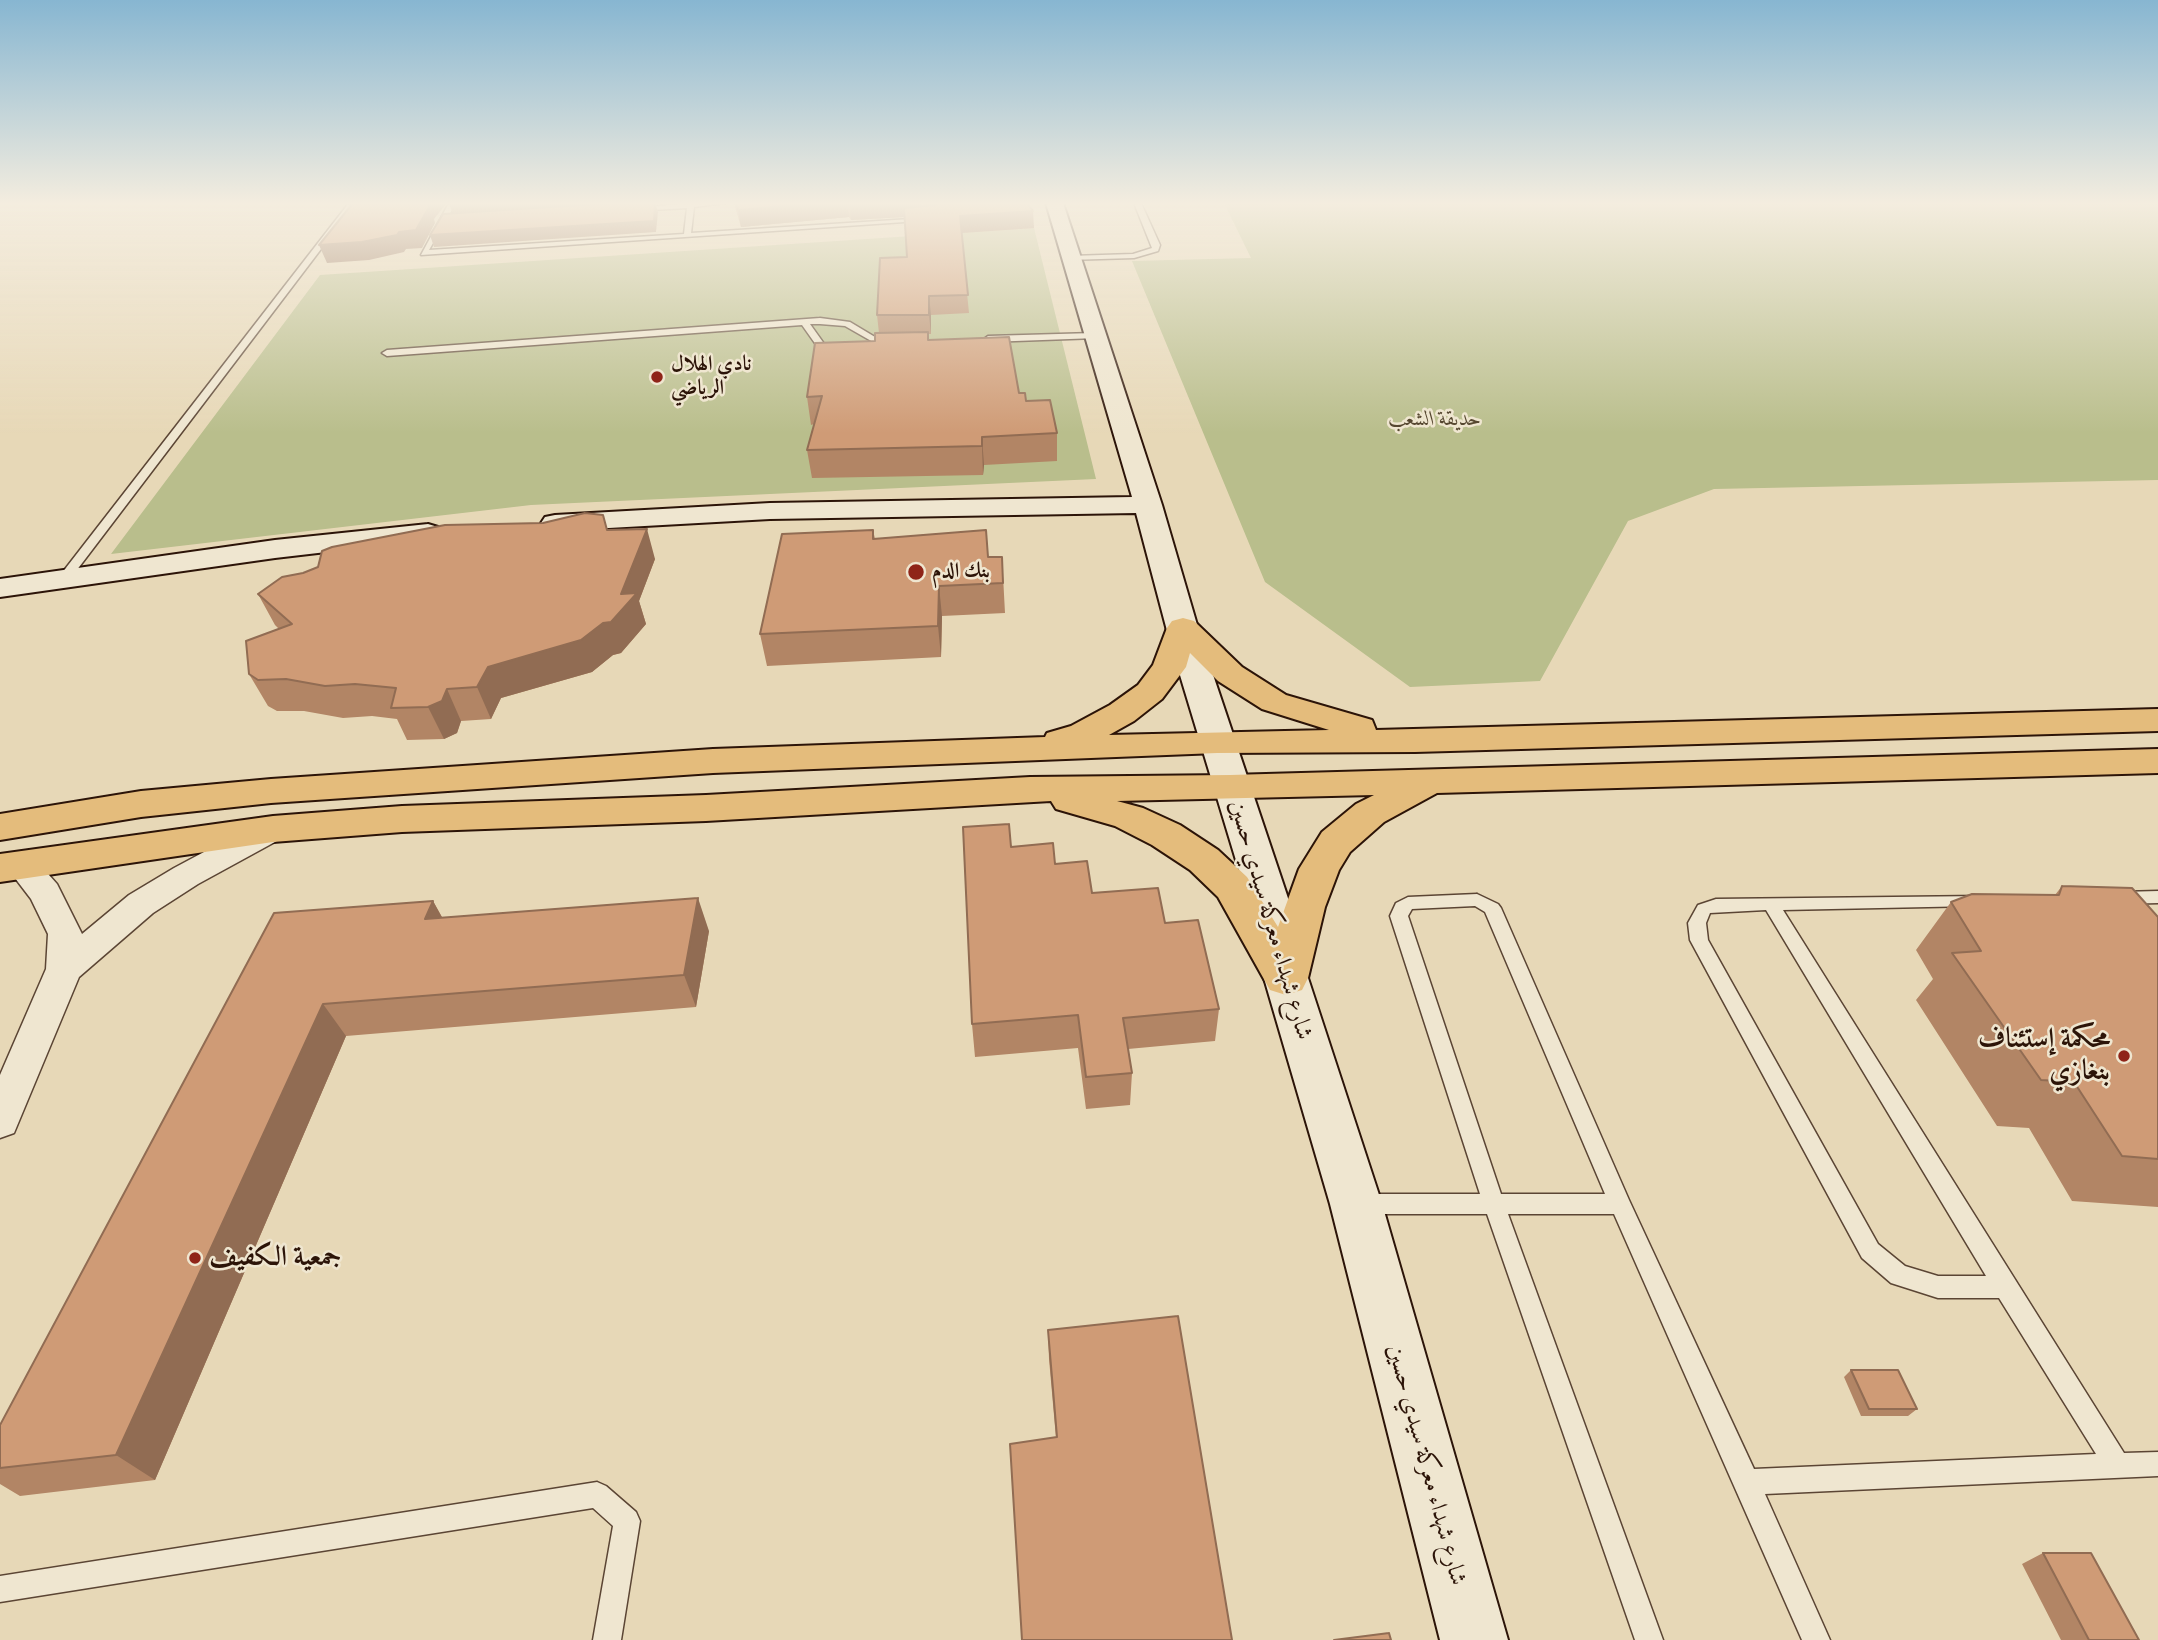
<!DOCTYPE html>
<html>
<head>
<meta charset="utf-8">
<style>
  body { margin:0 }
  canvas { display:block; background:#e7d8b7 }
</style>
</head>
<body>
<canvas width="2158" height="1640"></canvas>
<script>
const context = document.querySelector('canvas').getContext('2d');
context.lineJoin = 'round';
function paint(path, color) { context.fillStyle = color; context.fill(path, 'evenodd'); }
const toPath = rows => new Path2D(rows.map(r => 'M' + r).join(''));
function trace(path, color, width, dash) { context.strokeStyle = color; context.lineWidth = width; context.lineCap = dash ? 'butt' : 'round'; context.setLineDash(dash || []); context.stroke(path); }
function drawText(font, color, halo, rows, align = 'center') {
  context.font = font + ' "Gentium Book Plus",Amiri,serif'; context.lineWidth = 5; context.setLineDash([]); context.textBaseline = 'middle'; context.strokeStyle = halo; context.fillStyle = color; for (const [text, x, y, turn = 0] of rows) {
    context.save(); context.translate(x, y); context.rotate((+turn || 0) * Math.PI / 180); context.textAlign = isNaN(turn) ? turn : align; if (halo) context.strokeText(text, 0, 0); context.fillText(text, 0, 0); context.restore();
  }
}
paint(toPath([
  [1224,203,2158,203,2158,480,1714,489,1628,521,1540,681,1410,687,1265,582,1132,261,1251,258],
  [1034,228,1096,479,531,505,111,554,320,275]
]), '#b9be8c');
const lane = toPath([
  [349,203,356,203,70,579,62,579,62,573,349,203],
  [449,203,456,203,429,250,684,234,687,208,635,211,631,209,687,203,726,203,694,207,691,233,926,218,919,203,926,203,934,220,421,255,449,203],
  [1134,203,1141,203,1160,245,1158,251,1134,258,1067,260,1070,256,1133,254,1152,248,1134,203],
  [820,318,850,322,875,337,900,342,896,345,873,342,845,326,820,324,810,324,825,345,838,350,838,354,819,349,802,325,387,356,382,353,387,350,820,318],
  [1094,333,1097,334,1097,338,988,342,984,339,988,336,1094,333],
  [2158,891,2158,903,2121,904,2115,902,2113,898,2115,894,2121,892,2158,891],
  [1477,894,1498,904,1501,908,1629,1200,1754,1469,2096,1454,1999,1298,1938,1298,1891,1283,1862,1258,1690,940,1688,923,1698,905,1716,899,1982,896,1984,900,1982,904,1976,906,1783,910,2124,1453,2158,1452,2158,1476,1765,1494,1830,1640,1802,1640,1614,1214,1508,1214,1663,1640,1635,1640,1487,1214,1362,1214,1354,1211,1351,1204,1354,1197,1362,1194,1480,1194,1390,916,1396,903,1408,897,1477,894],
  [1475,906,1485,912,1605,1194,1501,1194,1408,916,1412,909,1475,906],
  [1766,910,1986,1276,1938,1276,1905,1266,1878,1244,1708,940,1706,923,1710,913,1766,910],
  [597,1482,606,1486,636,1512,640,1521,621,1640,593,1640,613,1526,593,1508,0,1602,0,1576,597,1482]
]);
const street = toPath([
  [273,818,284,821,289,829,284,837,198,884,153,913,79,977,14,1133,0,1138,0,1075,46,969,48,934,31,899,5,865,9,857,21,853,33,857,57,884,82,934,129,895,174,868,262,821,273,818]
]);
const secondary = toPath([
  [1046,203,1063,203,1162,505,1202,642,1303,943,1308,978,1382,1204,1508,1640,1440,1640,1330,1204,1264,978,1261,943,1170,642,1136,513,770,519,555,531,545,529,541,523,545,517,555,515,770,503,1132,497,1046,203],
  [428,524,438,527,442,533,438,539,275,558,0,597,0,579,275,540,428,524]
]);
const primary = toPath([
  [1183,618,1194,621,1242,667,1286,695,1372,720,1376,730,2158,709,2158,731,1415,752,1217,753,713,773,271,803,141,817,0,840,0,814,141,791,271,779,713,749,1045,737,1047,733,1071,726,1110,705,1138,685,1153,665,1167,628,1172,621,1183,618],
  [1190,653,1218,681,1262,709,1329,730,1109,735,1134,721,1162,699,1186,667,1190,653],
  [2158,749,2158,773,1437,793,1384,822,1350,852,1339,870,1325,907,1308,978,1302,990,1286,995,1270,990,1218,897,1190,870,1152,845,1115,826,1056,809,1051,801,706,821,402,832,273,842,0,882,0,854,273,816,402,806,706,795,1030,777,1230,775,2158,749],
  [1374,795,1356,804,1322,832,1299,869,1278,927,1247,877,1218,850,1180,825,1143,808,1117,801,1374,795]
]);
trace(lane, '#5b4534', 3);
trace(street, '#5b4534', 3);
trace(secondary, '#2c1408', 4);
trace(primary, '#2c1408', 4);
paint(lane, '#efe6d0');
paint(street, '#efe6d0');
paint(secondary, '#efe6d0');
paint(primary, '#e4bc7c');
paint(toPath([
  [734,203,921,203,921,206,928,205,927,203,1027,203,1034,228,961,233,969,313,931,315,931,334,929,334,929,340,1019,393,1057,433,1057,461,984,465,983,475,812,478,807,450,814,424,811,425,807,397,875,341,879,333,877,315,907,257,904,217,851,220,849,217,741,227],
  [608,530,655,559,639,601,646,624,621,653,613,655,592,672,501,698,491,719,461,721,457,733,444,739,407,740,397,719,372,716,343,718,304,711,277,711,268,706,249,674,279,629,275,625,258,594],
  [873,530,875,539,988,557,1002,557,1005,613,942,616,941,657,767,666,760,634],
  [1011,847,1055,864,1092,893,1165,923,1219,1009,1215,1041,1128,1049,1132,1073,1130,1105,1086,1109,1078,1048,975,1057,972,1024],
  [2062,886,2158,917,2158,1207,2072,1201,2029,1128,1997,1126,1916,1000,1933,979,1916,950,1951,902,2055,895],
  [433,901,442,917,709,931,696,1007,346,1036,155,1480,20,1496,0,1484,0,1425,274,913],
  [1048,1330,1232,1640,1056,1438,1049,1359],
  [1851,1370,1917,1409,1908,1416,1861,1416,1844,1377],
  [2043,1553,2139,1640,2061,1640,2022,1564]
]), '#b28565');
paint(toPath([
  [428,203,447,203,434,219,435,223,422,248,406,249,404,252,369,260,327,263,319,245,399,232],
  [449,203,618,203,453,215],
  [655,203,658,212,656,232,434,247,430,235],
  [818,203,847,203,849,217,741,227,738,210],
  [849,203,921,203,922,216,851,220],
  [1033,211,1034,228,961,233,960,216],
  [929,296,931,315,931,334,929,315],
  [982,437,984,465,983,475,982,446],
  [647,529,655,559,639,601,646,624,621,653,613,655,592,672,501,698,491,719,477,687,488,667,621,594],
  [939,586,942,616,941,657,938,626],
  [447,689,461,721,457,733,444,739,428,707],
  [698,898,709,931,696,1007,684,975],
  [433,901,451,934,425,919],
  [323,1004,346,1036,155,1480,116,1455]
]), '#916c53');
const building = toPath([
  [353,203,428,203,429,207,416,230,399,232,397,235,362,242,319,245,353,203],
  [612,203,655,203,654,221,430,235,443,214,612,203],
  [736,203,818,203,738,210,736,203],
  [934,203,1027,203,1033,211,960,216,968,295,929,296,929,315,877,315,880,258,907,257,904,208,935,205,934,203],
  [928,332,928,340,1009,337,1019,393,1025,393,1026,401,1050,400,1057,433,982,437,982,446,807,450,822,396,807,397,815,343,875,341,875,333,928,332],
  [585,513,603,515,607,530,647,529,621,594,637,593,611,622,603,623,581,640,488,667,477,687,447,689,442,701,428,707,391,708,396,688,355,684,325,686,286,679,258,680,249,674,246,641,292,624,258,594,282,577,303,573,318,567,322,551,332,547,445,525,543,523,585,513],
  [873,530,873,539,986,530,988,557,1002,557,1003,583,939,586,938,626,760,634,782,534,873,530],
  [1009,824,1011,847,1053,843,1055,864,1087,861,1092,893,1158,888,1165,923,1198,920,1219,1009,1123,1018,1132,1073,1086,1077,1078,1015,972,1024,963,827,1009,824],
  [2062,886,2132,888,2158,917,2158,1159,2122,1156,2074,1082,2041,1080,1952,953,1981,951,1951,902,1972,894,2059,895,2062,886],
  [698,898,684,975,323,1004,116,1455,0,1468,0,1425,274,913,433,901,425,919,698,898],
  [1178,1316,1232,1640,1022,1640,1010,1444,1057,1437,1048,1330,1178,1316],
  [1851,1370,1898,1370,1917,1409,1869,1409,1851,1370],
  [2043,1553,2091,1553,2139,1640,2089,1640,2043,1553],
  [1389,1633,1391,1640,1334,1640,1389,1633]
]);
paint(building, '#cf9b76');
trace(building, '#916c53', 2);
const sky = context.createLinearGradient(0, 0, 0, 433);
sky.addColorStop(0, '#87b6d1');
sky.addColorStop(0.47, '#f4eddf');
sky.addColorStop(1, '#f4eddf00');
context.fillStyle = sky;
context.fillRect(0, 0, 2158, 433);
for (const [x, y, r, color] of [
  [657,377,7,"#8f2418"],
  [916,572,9,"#8f2418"],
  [2124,1056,7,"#8f2418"],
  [195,1258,7,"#8f2418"]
]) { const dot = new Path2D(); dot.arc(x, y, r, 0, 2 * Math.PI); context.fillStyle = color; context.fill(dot); trace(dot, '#efe6d0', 2.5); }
drawText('bold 21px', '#2c1408', '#efe6d0', [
  ["نادي الهلال",671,365],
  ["الرياضي",671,389],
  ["بنك الدم",932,572]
], 'left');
drawText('italic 21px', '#564730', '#efe6d0', [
  ["حديقة الشعب",1435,420]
]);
drawText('24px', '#2c1408', '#efe6d0', [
  ["شارع شهداء معركة سيدي حسين",1270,920,74],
  ["شارع شهداء معركة سيدي حسين",1426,1465,75]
]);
drawText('bold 28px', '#2c1408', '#efe6d0', [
  ["محكمة إستئناف",2110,1040],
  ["بنغازي",2110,1072],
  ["جمعية الكفيف",209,1258,"left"]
], 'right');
</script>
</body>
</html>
